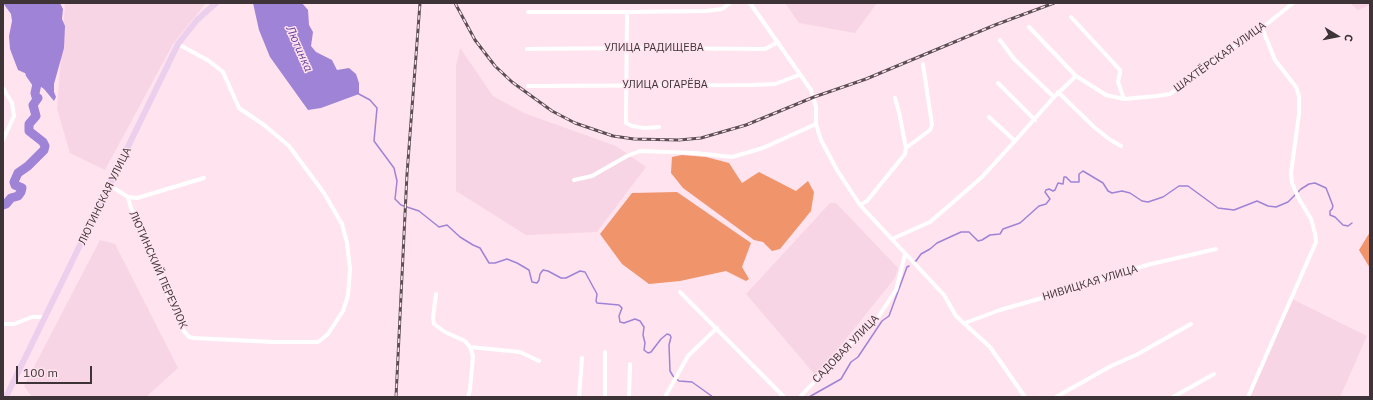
<!DOCTYPE html>
<html>
<head>
<meta charset="utf-8">
<style>
  body { margin:0 }
  #map { position:relative; width:1373px; height:400px; overflow:hidden; background:#ffe3ee; font-family:"IBM Plex Sans",sans-serif }
  canvas { display:block }
  .frame { position:absolute; inset:0; border:4px solid #3e3438; pointer-events:none }
  .north { position:absolute; left:1317px; top:16px; width:40px; height:40px; -webkit-text-stroke:3px #ffe3ee; paint-order:stroke; rotate:100deg; font-size:11px; font-weight:700; line-height:16px; text-align:center; color:#3e3438 }
  .north::after { content:''; display:block; margin:auto; width:14px; height:18px; background:#3e3438; clip-path:polygon(50% 0,100% 100%,50% 72%,0 100%) }
  .scale { position:absolute; left:16px; top:366px; width:76px; height:18px; box-sizing:border-box; border:2px solid #3e3438; border-top:0; padding-left:5px; font-size:12px; line-height:14px; white-space:nowrap; color:#3e3438; -webkit-text-stroke:3px #ffe3ee; paint-order:stroke }
</style>
</head>
<body>
<div id="map">
<canvas width="1373" height="400"></canvas>
<div class="frame"></div>
<div class="north">С</div>
<div class="scale">100 m</div>
</div>
<script>
const context = document.querySelector('canvas').getContext('2d');
context.lineJoin = 'round';
function paint(path, color) { context.fillStyle = color; context.fill(path, 'evenodd'); }
const toPath = rows => new Path2D(rows.map(r => 'M' + r).join(''));
function trace(path, color, width, dash) { context.strokeStyle = color; context.lineWidth = width; context.lineCap = dash ? 'butt' : 'round'; context.setLineDash(dash || []); context.stroke(path); }
function drawText(font, color, halo, rows, align = 'center') {
  context.font = font + ' "IBM Plex Sans",sans-serif'; context.lineWidth = 3; context.setLineDash([]); context.textBaseline = 'middle'; context.strokeStyle = halo; context.fillStyle = color; for (const [text, x, y, turn = 0] of rows) {
    context.save(); context.translate(x, y); context.rotate((+turn || 0) * Math.PI / 180); context.textAlign = isNaN(turn) ? turn : align; if (halo) context.strokeText(text, 0, 0); context.fillText(text, 0, 0); context.restore();
  }
}
paint(toPath([
  [65,3,206,3,173,44,105,170,70,153,57,109],
  [785,3,877,3,855,33,799,23],
  [1350,3,1370,3,1370,5,1358,10],
  [460,48,493,96,524,113,616,146,646,167,597,232,526,235,456,191,456,66],
  [830,203,836,203,898,268,895,278,816,376,746,294],
  [100,240,115,244,178,368,146,397,32,397,24,386],
  [1292,299,1367,336,1340,397,1250,397]
]), '#f8d5e4');
paint(toPath([
  [682,155,706,157,729,163,742,183,759,172,796,191,808,181,814,192,811,211,780,249,772,251,763,242,754,240,683,188,671,173,672,157],
  [677,192,751,243,742,267,749,279,746,281,726,271,680,281,649,284,622,264,600,234,632,193],
  [1370,232,1370,268,1359,250]
]), '#ef946b');
paint(toPath([
  [3,3,60,3,63,9,62,19,65,26,64,48,54,84,54,92,56,97,54,101,44,89,37,84,27,74,18,70,10,49,9,36,12,21,11,14],
  [253,3,302,3,308,10,309,25,313,32,311,46,316,52,332,60,337,70,349,68,356,74,359,83,359,94,321,108,308,110,270,57,259,30]
]), '#9f83d6');
trace(toPath([
  [357,93,370,100,377,108,374,141,394,168,397,181,395,199,401,205,419,211,439,227,447,225,460,237,473,245,480,248,489,263,495,263,507,259,517,263,529,270,532,282,537,283,539,280,540,274,543,270,548,271,561,278,566,278,580,271,585,272,597,294,596,301,597,303,619,305,622,308,619,316,620,322,624,323,635,319,640,321,644,327,643,335,645,343,644,350,648,353,651,352,661,339,667,334,670,335,671,337,669,345,670,371,673,376,679,381,692,382,713,397],
  [915,261,916,261,921,254,930,249,937,243,961,232,969,232,978,241,982,240,990,235,1000,234,1003,229,1020,223,1039,206,1046,204,1050,199,1045,192,1046,190,1049,189,1053,191,1055,190,1058,183,1063,184,1064,177,1066,177,1071,182,1079,182,1079,174,1083,171,1103,183,1108,191,1112,193,1122,191,1130,193,1142,201,1148,202,1163,197,1179,186,1188,186,1218,208,1234,210,1257,201,1268,206,1276,207,1288,202,1301,189,1309,184,1315,183,1326,188,1328,193,1333,206,1332,209,1330,211,1330,215,1335,217,1343,225,1348,226,1352,223],
  [809,397,841,379,851,362,858,357,882,321,889,316,907,267,909,266]
]), '#9f83d6', 1.5);
trace(toPath([
  [3,205,6,204,11,198,18,196,21,192,22,188,15,185,14,182,18,173,28,166,44,150,45,146,43,142,29,131,29,124,36,116,33,105,38,98,36,97,35,93,37,84,30,74]
]), '#9f83d6', 9);
trace(toPath([
  [750,3,811,90,816,107,816,124,821,140,837,170,860,205,944,295,956,316,990,347,1025,397],
  [528,12,627,12,706,11,722,9,730,3],
  [627,12,626,123,632,126,644,128,659,127],
  [1071,17,1120,70,1120,73,1118,82,1124,99],
  [1029,27,1076,76,1106,95,1124,99,1157,96,1170,94,1248,36,1262,28,1293,3],
  [1000,40,1014,59,1054,97],
  [527,49,627,48,765,49,778,42],
  [998,83,1035,120],
  [528,86,752,85,775,84,799,75],
  [3,88,12,103,14,116,3,140],
  [1058,92,1094,127,1109,139,1121,146],
  [989,117,1015,141],
  [906,148,930,130,932,125,923,64],
  [574,180,592,176,627,156,640,151,695,153,732,157,763,148,816,124],
  [109,185,128,197,131,208,183,330,189,337,194,338,273,342,318,342,328,334,343,311,348,296,350,269,347,243,342,224,324,193,289,146,264,125,239,108,223,72,209,61,178,44],
  [128,197,137,198,204,178],
  [860,205,867,201,905,154,906,148,899,112,895,98],
  [892,239,930,222,966,191,982,177,1015,141,1054,97,1076,76],
  [680,292,784,397],
  [436,294,433,318,434,324,445,332,465,341,470,347,473,356,470,389,468,397],
  [965,323,1000,310,1049,296,1147,265,1216,249],
  [3,324,14,324,32,317,45,317],
  [470,347,520,352,539,361],
  [579,397,582,358],
  [605,397,605,352],
  [629,397,630,364],
  [665,397,688,356,717,328],
  [800,397,847,347,877,319,896,290,905,255],
  [1056,397,1111,366,1136,355,1191,324],
  [1173,397,1214,374],
  [1248,397,1316,242,1315,233,1311,219,1299,199,1292,183,1291,173,1299,114,1299,96,1296,87,1275,60,1262,28]
]), '#fff', 4);
trace(toPath([
  [6,397,178,44,197,20,216,3]
]), '#ecceed', 6);
const rail = toPath([
  [455,3,475,40,495,66,512,82,552,111,575,123,613,136,634,139,679,140,701,138,746,125,814,97,866,79,995,25,1054,3],
  [396,397,407,174,420,3]
]);
trace(rail, '#5c4f54', 3);
trace(rail, '#ffe3ee', 1.5, [4.5]);
drawText('11px', '#3e3438', '#ffe3ee', [
  ["УЛИЦА РАДИЩЕВА",654,48],
  ["ШАХТЁРСКАЯ УЛИЦА",1220,57,-36],
  ["УЛИЦА ОГАРЁВА",665,85],
  ["ЛЮТИНСКАЯ УЛИЦА",105,196,-64],
  ["ЛЮТИНСКИЙ ПЕРЕУЛОК",158,270,66],
  ["НИВИЦКАЯ УЛИЦА",1090,283,-17],
  ["САДОВАЯ УЛИЦА",846,349,-46]
]);
drawText('italic 12px', '#643d9f', '#ffe3ee', [
  ["Лютинка",299,49,66]
]);
</script>
</body>
</html>
